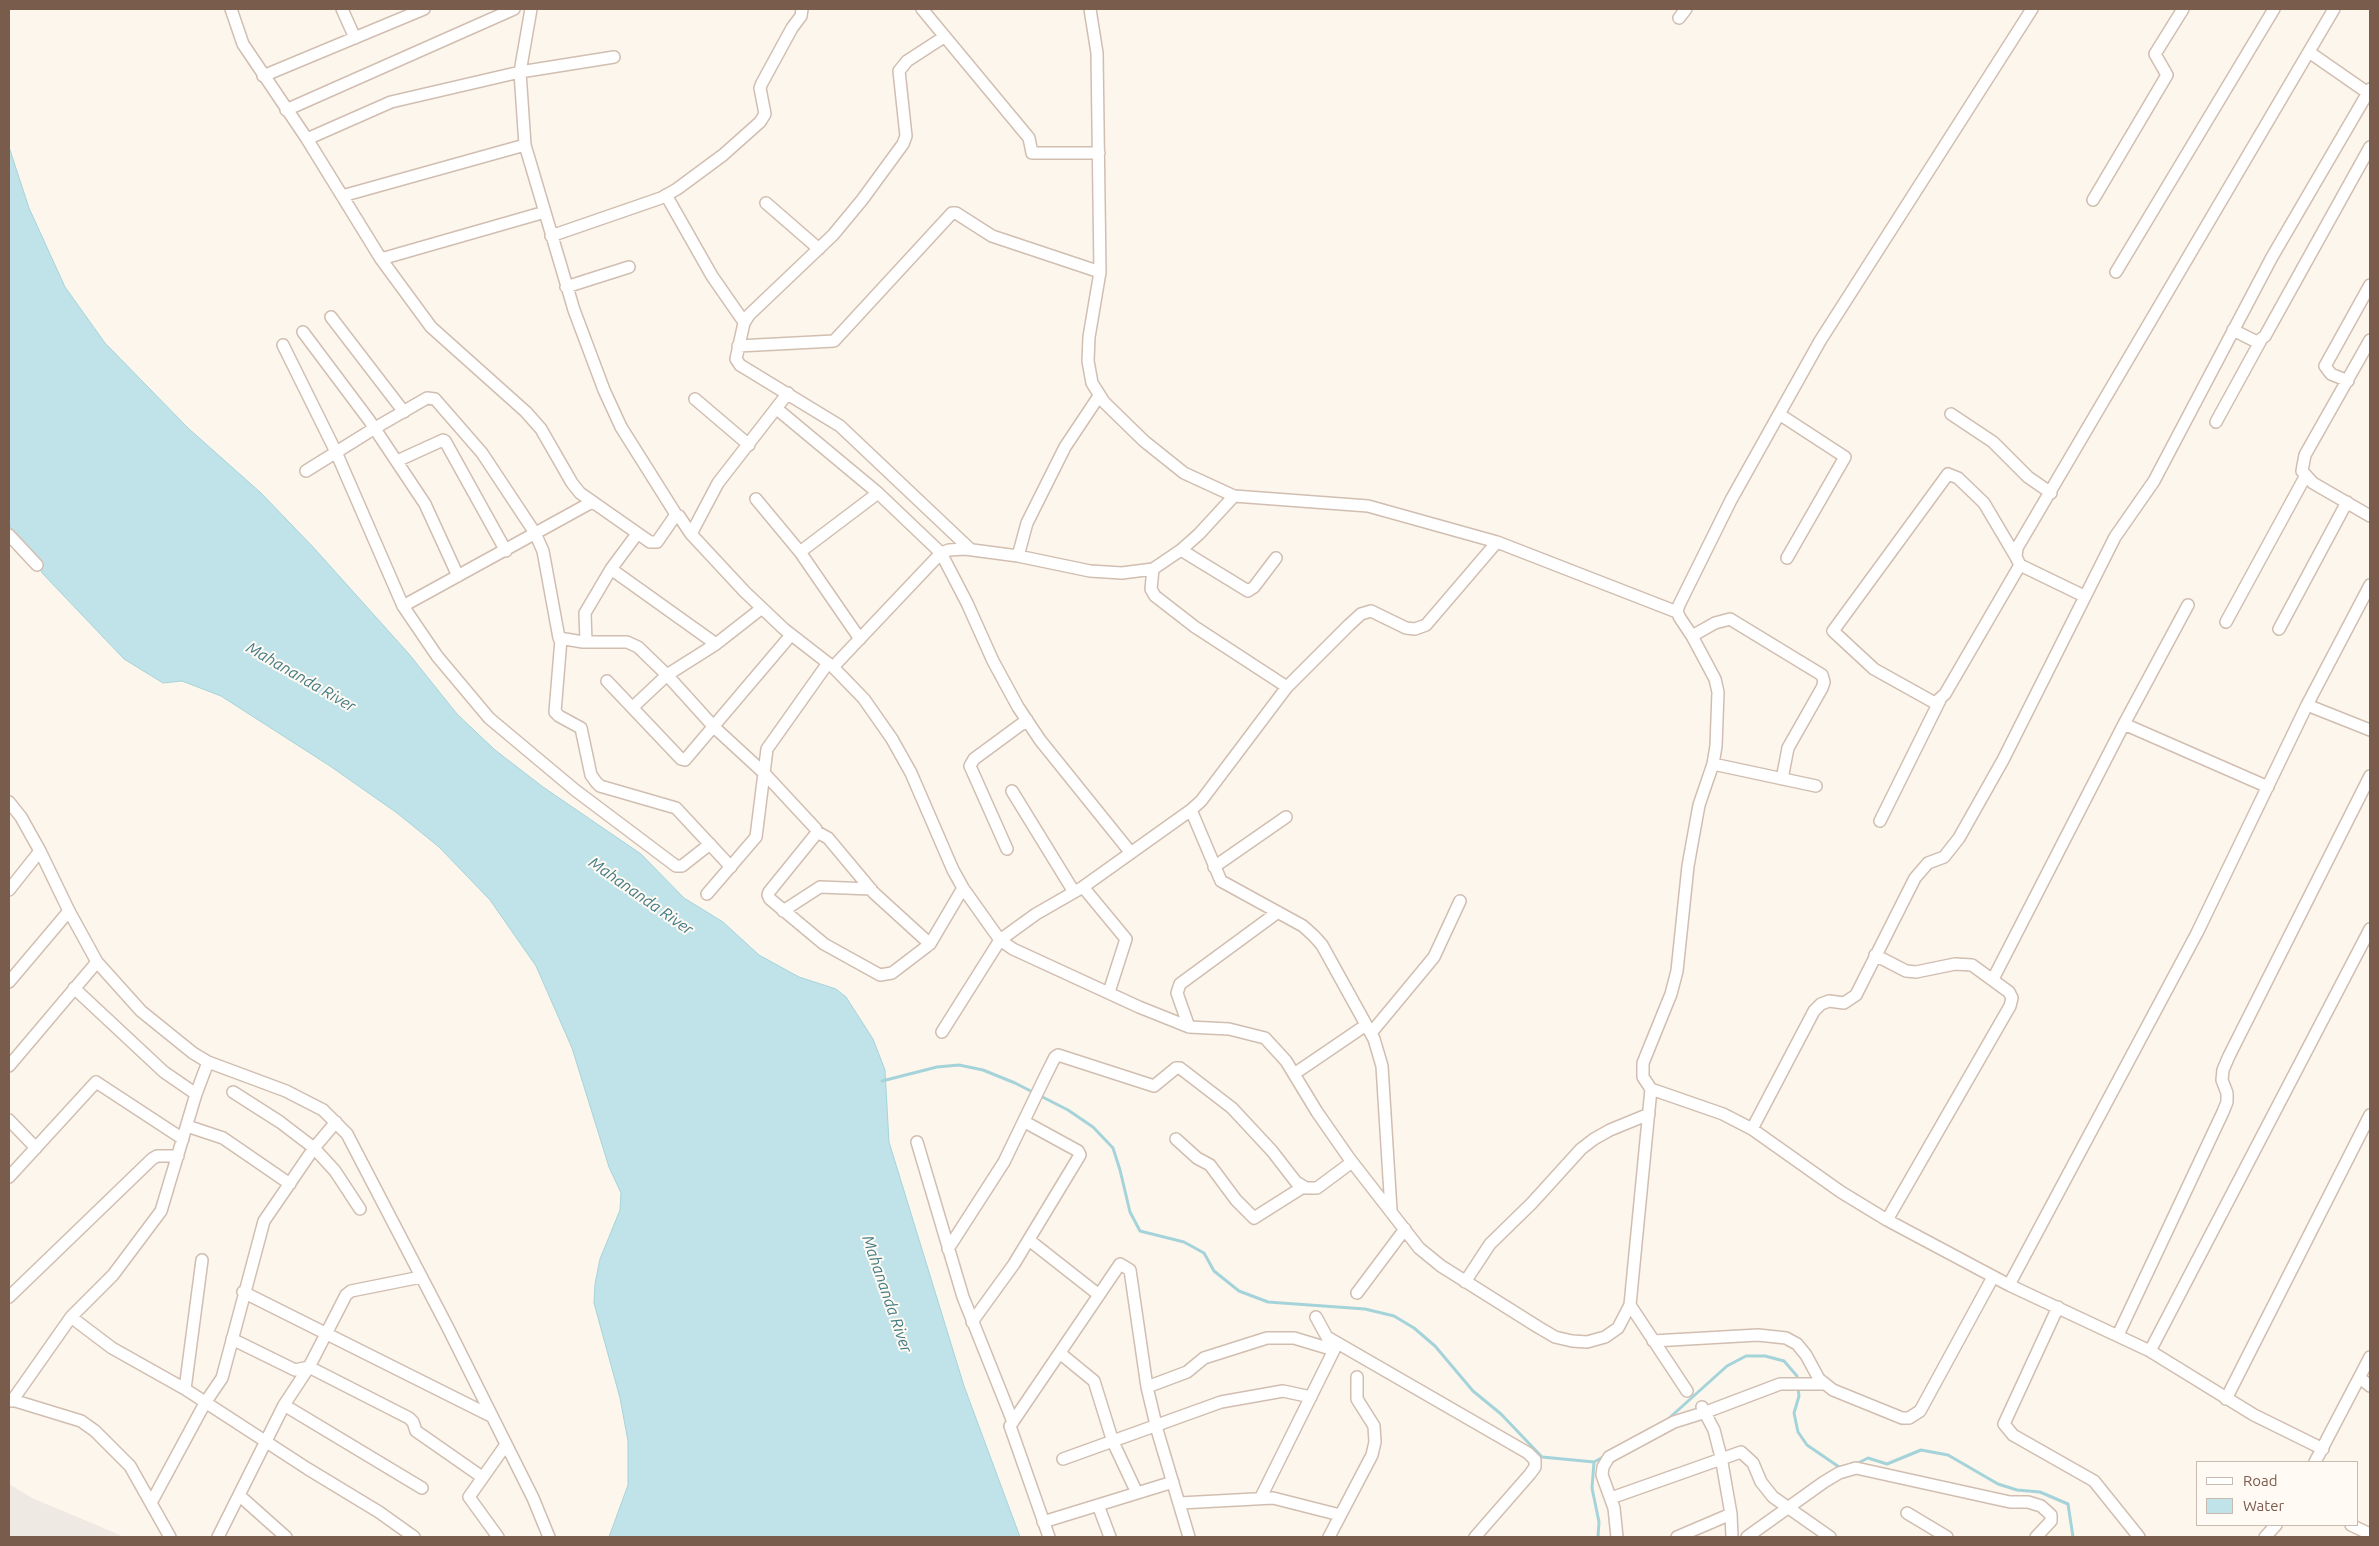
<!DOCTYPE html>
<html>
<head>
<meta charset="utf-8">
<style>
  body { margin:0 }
  #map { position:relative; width:2379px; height:1546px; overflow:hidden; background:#fdf6ec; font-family:Ubuntu,sans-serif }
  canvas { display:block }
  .frame { position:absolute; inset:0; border:10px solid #7a5c4d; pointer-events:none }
  .legend { position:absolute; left:2196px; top:1461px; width:162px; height:65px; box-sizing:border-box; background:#fffaf3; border:1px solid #cabbb1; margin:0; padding:6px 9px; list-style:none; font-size:15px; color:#7a5c4d }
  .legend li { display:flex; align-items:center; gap:10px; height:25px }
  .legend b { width:25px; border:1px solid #cabbb1 }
</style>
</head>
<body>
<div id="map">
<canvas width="2379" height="1546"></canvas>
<div class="frame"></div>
<ul class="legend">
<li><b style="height:6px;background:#fff"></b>Road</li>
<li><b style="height:14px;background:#bfe3e8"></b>Water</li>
</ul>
</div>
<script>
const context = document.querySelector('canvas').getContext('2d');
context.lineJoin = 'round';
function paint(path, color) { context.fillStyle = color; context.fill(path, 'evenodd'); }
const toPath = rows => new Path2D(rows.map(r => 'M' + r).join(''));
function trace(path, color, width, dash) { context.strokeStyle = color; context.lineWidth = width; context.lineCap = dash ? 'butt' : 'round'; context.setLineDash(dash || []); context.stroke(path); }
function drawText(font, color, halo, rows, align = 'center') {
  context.font = font + ' Ubuntu,sans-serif'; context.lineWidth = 4; context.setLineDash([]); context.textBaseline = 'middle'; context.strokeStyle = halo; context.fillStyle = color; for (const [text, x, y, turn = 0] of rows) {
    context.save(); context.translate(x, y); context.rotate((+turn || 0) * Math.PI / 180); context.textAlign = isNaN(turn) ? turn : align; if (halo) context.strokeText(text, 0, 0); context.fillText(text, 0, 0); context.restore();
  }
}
paint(toPath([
  [9,1484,32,1498,120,1535,121,1537,9,1537]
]), '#efe9e4');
const water = toPath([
  [9,147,29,208,65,287,105,343,188,428,261,493,313,547,409,654,457,714,495,750,543,787,641,854,684,898,723,922,759,955,799,977,836,989,846,997,873,1039,885,1070,889,1142,964,1386,1020,1537,609,1537,628,1485,628,1441,620,1398,594,1303,595,1284,600,1259,620,1210,621,1193,609,1167,572,1048,536,966,490,900,439,847,397,813,330,766,221,696,182,681,163,683,124,659,43,574,9,525,9,147]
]);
paint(water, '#bfe3e8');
trace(water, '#a5d3da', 1);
trace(toPath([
  [882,1081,937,1067,959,1065,983,1070,1015,1083,1068,1110,1093,1127,1113,1148,1120,1170,1130,1212,1140,1231,1184,1242,1204,1253,1214,1271,1239,1291,1268,1302,1365,1309,1394,1316,1414,1328,1435,1346,1473,1391,1501,1414,1542,1457,1594,1462,1605,1456],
  [1798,1388,1799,1396,1794,1413,1798,1432,1807,1445,1842,1469],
  [1667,1420,1727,1366,1746,1356,1765,1356,1784,1361,1797,1376,1797,1381],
  [1594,1462,1592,1488,1599,1522,1598,1537],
  [1854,1465,1868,1458,1887,1464,1921,1450,1948,1455,1998,1484,2017,1490,2040,1492,2068,1504,2073,1537]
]), '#a5d3da', 3);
const street = toPath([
  [231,9,243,44,307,139,381,259,431,327,526,412,541,429,572,483,580,493,650,542,657,542,675,516,679,516,691,534,745,592,784,629,833,667,864,699,892,739,911,773,953,870,963,888,1000,940,1013,949,1139,1007,1189,1027,1229,1029,1265,1038,1286,1061,1317,1112,1349,1158,1419,1248,1441,1266,1538,1327,1555,1337,1572,1341,1587,1342,1605,1337,1618,1328,1630,1305,1651,1089],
  [342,9,355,38],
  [531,9,520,72,525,145,574,310,604,390,621,427,677,516],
  [922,9,1029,138,1032,153,1099,153],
  [1090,9,1097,53,1100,272,1089,337,1088,361,1092,383,1104,402,1144,441,1184,473,1234,496,1368,506,1497,542,1677,612],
  [2032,9,1820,341,1731,500,1679,605,1677,612,1680,618,1692,636,1715,679,1718,692,1716,746,1713,764,1699,805,1688,866,1677,971,1671,994,1643,1063,1643,1077,1651,1089,1723,1114,1752,1129,1841,1192,1887,1220,2009,1285,2150,1351,2254,1415,2323,1449],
  [1679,18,1686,9],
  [944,37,907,61,899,71,906,136,903,144,862,200,833,235,749,315,744,323,736,359,740,365,840,426,970,549],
  [2309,52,2368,93],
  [263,76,424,9],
  [286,110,514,9],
  [307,139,391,102,520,72,614,57],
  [666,195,712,276,744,322],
  [342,196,525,145],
  [2093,200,2167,75,2155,54,2183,9],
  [766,203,819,249],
  [551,236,661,198,677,189,723,155,760,122,765,114,760,88,762,83,792,28,801,16,802,9],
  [381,259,545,212],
  [2116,272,2274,9],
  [566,287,629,267],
  [331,317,404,412],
  [2233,330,2257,342,2265,336,2370,147],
  [303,332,369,420,425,504,458,576],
  [2370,340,2305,455,2302,471,2313,483,2370,516],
  [283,345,336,452,403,606,437,656,489,718,575,790,676,866,682,866,710,844],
  [738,346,834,341,952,213,956,213,992,236,1100,272],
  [2348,381,2331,374,2325,366,2370,285],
  [695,399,749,445],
  [777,409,878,493,941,553,967,603,993,661,1018,707,1040,740,1131,853],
  [1779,414,1845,457,1787,558],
  [1951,414,1993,442,2028,477,2051,493],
  [2216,422,2261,340],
  [397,461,443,440,445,441,506,551],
  [306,471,375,428,427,398,435,399,482,453,535,533,543,551,559,638,583,642,627,642,638,647,667,675,714,727,764,773,816,829,816,834,769,892,768,895,770,899,824,944,880,975,892,973,930,944,963,888],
  [756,499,800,552,860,639],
  [691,534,718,483,788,393],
  [9,535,37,565],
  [1181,550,1248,591,1254,587,1276,558],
  [800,552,878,493],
  [1018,556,1027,523,1065,447,1099,396],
  [2016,557,1984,503,1958,478,1948,474,1833,631,1874,669,1935,703,1945,694,2020,565],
  [611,569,637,534],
  [1153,569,1151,589,1155,596,1195,627,1287,687],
  [2084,596,2020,565,2016,557,2017,548,2334,9],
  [403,606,592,502],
  [2226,622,2305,477],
  [2279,629,2347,502],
  [1692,636,1715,623,1730,619,1822,675,1824,682,1822,688,1788,748,1782,779],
  [561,639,555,712,559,716,581,728,591,775,596,782,600,786,676,808,731,867],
  [586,642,585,613,611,569,716,644],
  [833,667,941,553,949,550,965,549,1018,556,1090,571,1122,573,1153,569,1181,550,1199,534,1234,496],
  [607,681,681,759,685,760,791,635],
  [2307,705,2370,730],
  [633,707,667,675,716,644,762,608],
  [2124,724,2268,787],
  [1713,764,1816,786],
  [1012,791,1074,892],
  [9,802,21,817,40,851,69,911,97,962,141,1011,193,1053,208,1062,286,1091,323,1110,347,1134,447,1326,533,1498,549,1537],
  [1191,810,1221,881,1303,926,1314,936,1322,945,1374,1039,1382,1066,1391,1210],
  [1880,821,1940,700],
  [817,832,828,838,874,893,930,944],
  [1007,849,970,766,974,759,1027,720],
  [1214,867,1286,817],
  [1083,887,1126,939,1109,992],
  [9,890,40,851],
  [707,894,756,837,767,749,828,663],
  [783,911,820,887,871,889],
  [1875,955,1906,971,1916,972,1955,964,1972,965,2009,992,2012,998,2010,1006,1887,1220],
  [1993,979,2124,724,2188,605],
  [9,982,69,911],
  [74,988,164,1072,196,1094],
  [1189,1027,1177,993,1180,984,1278,912],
  [942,1032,1000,940,1036,914,1083,887,1191,810,1201,801,1287,687,1349,625,1361,614,1371,611,1406,628,1415,629,1426,625,1497,542],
  [1371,1033,1434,957,1460,901],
  [9,1066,97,962],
  [1294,1074,1366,1025],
  [233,1092,280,1122,314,1148,335,1171,360,1209],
  [9,1120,36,1148],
  [187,1126,223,1138,290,1184],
  [1752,1129,1814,1011,1821,1004,1829,1001,1844,1003,1856,995,1915,878,1928,863,1944,857,1959,838,2003,760,2115,537,2154,481,2272,257,2370,89],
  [1176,1139,1197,1158,1210,1165,1236,1200,1254,1218,1303,1187],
  [917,1142,963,1297,1013,1422],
  [9,1177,96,1082,183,1139],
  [1029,1240,1099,1295],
  [948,1249,1004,1162,1045,1077,1055,1057,1058,1055,1154,1086,1176,1068,1180,1068,1232,1108,1272,1151,1296,1182,1306,1188,1317,1188,1352,1162],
  [1465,1282,1490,1244,1532,1203,1581,1149,1594,1139,1610,1130,1649,1114],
  [2009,1285,2197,933,2307,705,2370,585],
  [243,1292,491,1416],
  [1357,1293,1405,1229],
  [9,1297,152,1159,157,1156,178,1156],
  [1630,1305,1687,1391],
  [2058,1307,2004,1424,2013,1435,2094,1481,2139,1537],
  [71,1317,112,1348,185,1389,308,1469,379,1512,414,1537],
  [972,1322,1014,1264,1080,1155,1078,1151,1025,1122],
  [2118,1335,2223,1112,2227,1102,2227,1093,2222,1080,2223,1070,2229,1056,2370,776],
  [1327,1337,1528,1453,1535,1460,1535,1467,1530,1474,1475,1537],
  [232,1339,295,1370,309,1367,409,1418,413,1422,416,1431,482,1477],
  [1653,1341,1758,1335,1786,1338,1797,1344,1806,1355,1819,1379,1833,1390,1902,1418,1909,1418,1920,1411,1993,1277],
  [2150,1351,2370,929],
  [1061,1354,1094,1381,1113,1442,1137,1493],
  [2360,1378,2370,1386],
  [1147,1387,1187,1372,1204,1358,1267,1338,1294,1338,1334,1350],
  [185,1389,202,1260],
  [9,1399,81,1421,95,1431,130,1466,170,1537],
  [2226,1399,2370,1115],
  [12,1401,71,1317,113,1275,161,1211,196,1094,208,1062],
  [284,1405,422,1488],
  [1702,1407,1714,1430,1721,1457,1731,1514,1732,1537],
  [1063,1459,1221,1402,1283,1391,1311,1397],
  [2315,1462,2370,1357],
  [240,1496,286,1537],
  [1261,1497,1334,1350,1316,1317],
  [1611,1498,1741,1452,1753,1463,1761,1482,1773,1497,1830,1537],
  [151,1503,205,1403,222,1378,264,1221,314,1148,336,1122],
  [1180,1503,1273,1498,1340,1515],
  [1098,1505,1110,1537],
  [1907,1513,1947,1537],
  [1043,1522,1173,1482],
  [2351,1525,2370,1534],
  [218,1537,284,1405,309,1367,346,1295,351,1291,421,1277],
  [498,1537,469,1497,505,1446],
  [1049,1537,1010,1426,1120,1264,1130,1270,1147,1387,1158,1433,1189,1537],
  [1329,1537,1372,1455,1375,1442,1374,1426,1357,1399,1357,1377],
  [1617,1537,1614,1508,1602,1475,1603,1467,1609,1457,1674,1422,1706,1412,1780,1384,1824,1384],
  [1677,1537,1731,1514],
  [1747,1537,1824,1482,1839,1473,1856,1468,2010,1502,2028,1502,2041,1506,2051,1515,2051,1521,2036,1537],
  [2265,1537,2276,1525]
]);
trace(street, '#d1beb0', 14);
trace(street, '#fff', 11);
drawText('italic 16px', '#437c86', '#fffaf3', [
  ["Mahananda River",301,677,30],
  ["Mahananda River",641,896,35],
  ["Mahananda River",887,1294,71]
]);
</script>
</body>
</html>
